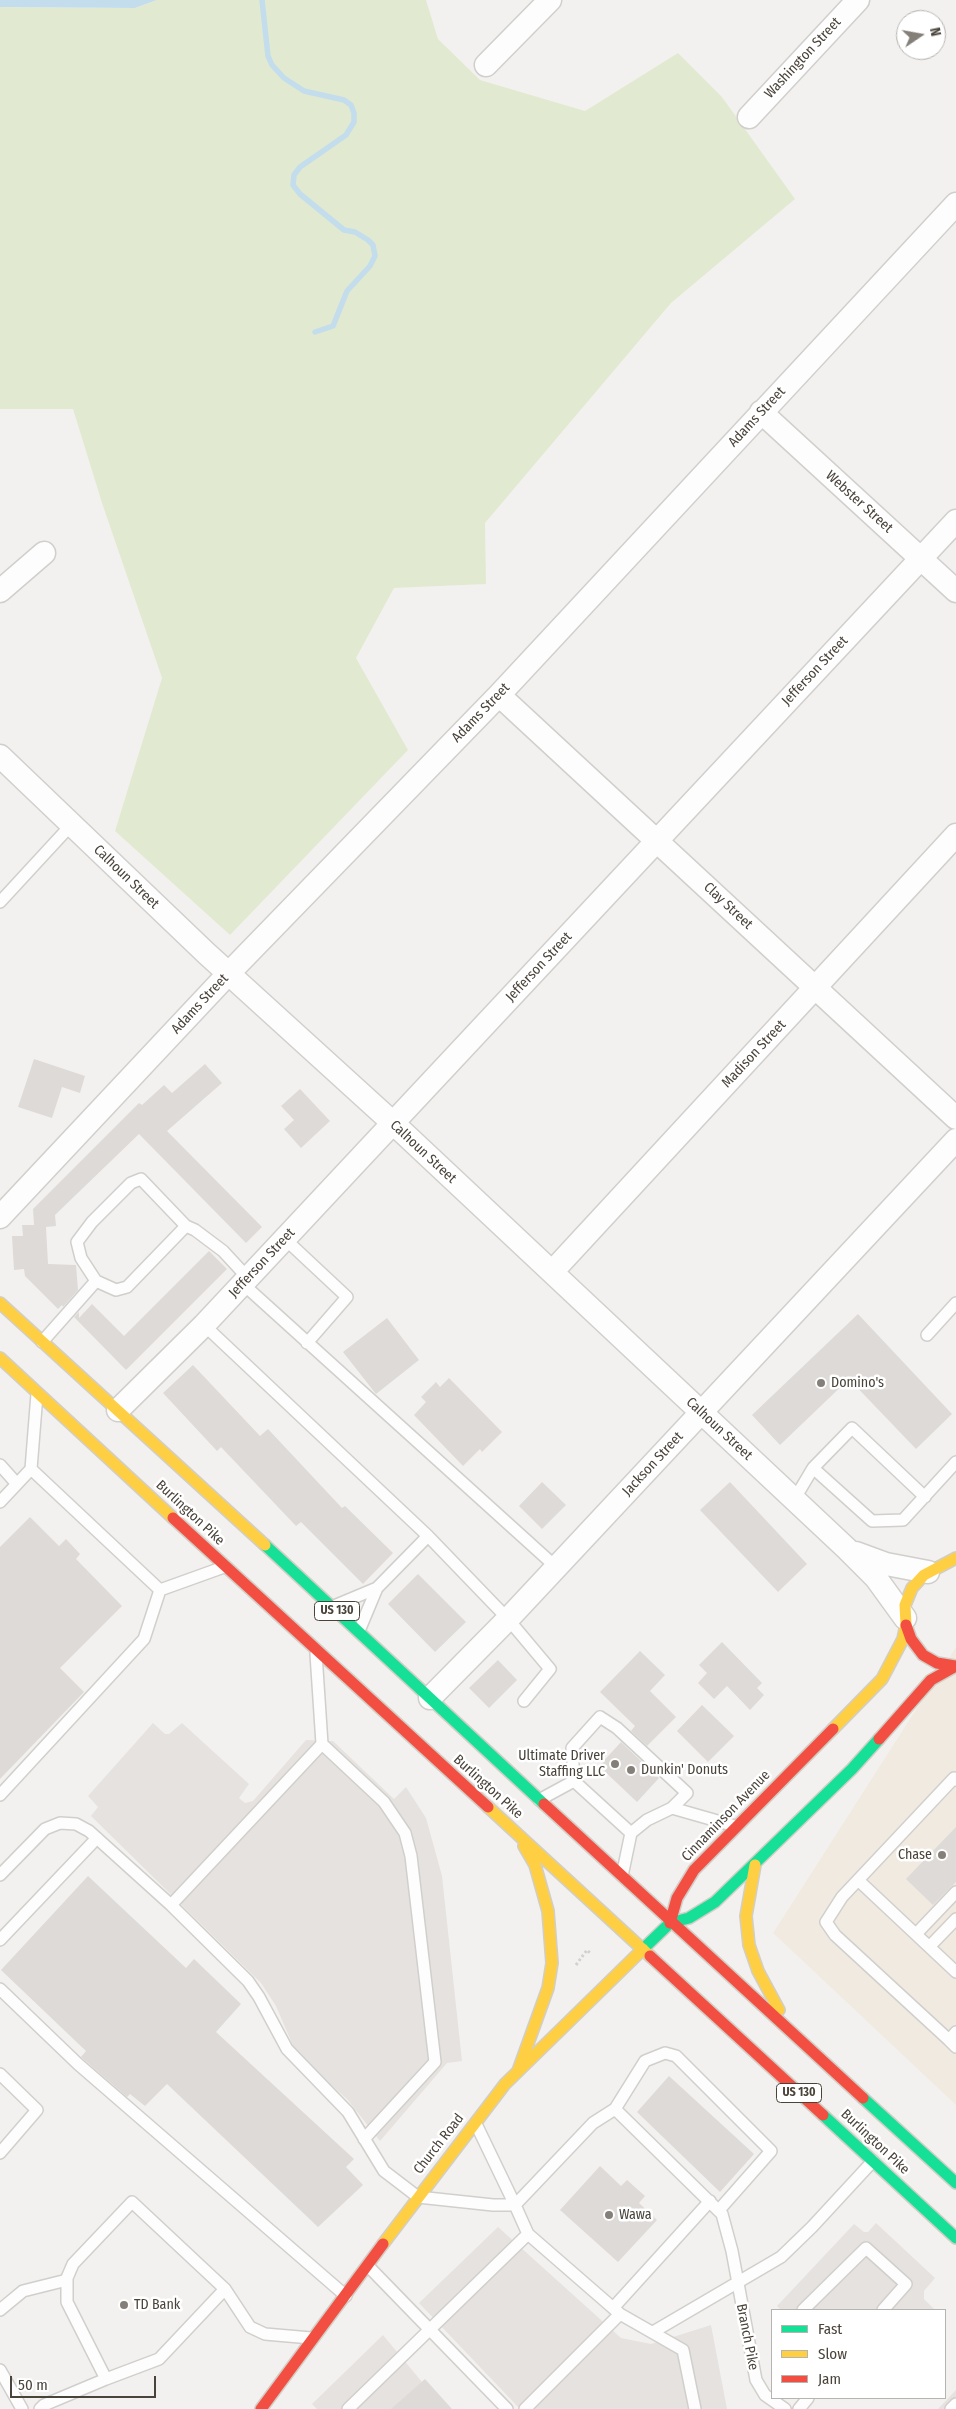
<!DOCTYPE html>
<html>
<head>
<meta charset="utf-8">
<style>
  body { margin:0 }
  #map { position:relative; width:956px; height:2409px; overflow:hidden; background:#f3f1ef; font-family:"Fira Sans Condensed",sans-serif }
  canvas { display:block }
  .legend { position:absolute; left:771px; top:2309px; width:175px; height:90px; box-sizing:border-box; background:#fff; border:1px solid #b6b4b0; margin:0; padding:6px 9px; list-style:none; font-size:15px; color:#49433a }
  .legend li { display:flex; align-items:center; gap:10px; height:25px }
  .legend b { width:25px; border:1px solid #b6b4b0 }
  .north { position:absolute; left:896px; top:10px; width:50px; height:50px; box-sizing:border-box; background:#fff; border:1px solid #b6b4b0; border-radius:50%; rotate:78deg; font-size:14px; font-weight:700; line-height:20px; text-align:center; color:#49433a }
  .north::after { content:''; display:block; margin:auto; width:18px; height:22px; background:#848079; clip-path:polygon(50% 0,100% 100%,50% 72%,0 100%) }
  .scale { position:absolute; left:10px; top:2376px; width:146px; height:22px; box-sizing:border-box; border:2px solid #49433a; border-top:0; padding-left:6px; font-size:15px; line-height:18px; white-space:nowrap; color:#49433a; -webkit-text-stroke:4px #fff; paint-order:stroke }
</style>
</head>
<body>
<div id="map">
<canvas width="956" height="2409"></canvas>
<ul class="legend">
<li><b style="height:6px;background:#16e098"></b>Fast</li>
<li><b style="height:6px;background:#ffcf43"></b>Slow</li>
<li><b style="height:6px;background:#f24e42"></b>Jam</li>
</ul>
<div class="north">N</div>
<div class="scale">50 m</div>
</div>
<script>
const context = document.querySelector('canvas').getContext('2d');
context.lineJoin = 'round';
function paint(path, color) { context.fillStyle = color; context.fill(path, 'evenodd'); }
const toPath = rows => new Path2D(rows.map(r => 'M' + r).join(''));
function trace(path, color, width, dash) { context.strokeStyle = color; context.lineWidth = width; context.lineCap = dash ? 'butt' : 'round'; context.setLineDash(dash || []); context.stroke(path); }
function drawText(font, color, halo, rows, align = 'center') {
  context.font = font + ' "Fira Sans Condensed",sans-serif'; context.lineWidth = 5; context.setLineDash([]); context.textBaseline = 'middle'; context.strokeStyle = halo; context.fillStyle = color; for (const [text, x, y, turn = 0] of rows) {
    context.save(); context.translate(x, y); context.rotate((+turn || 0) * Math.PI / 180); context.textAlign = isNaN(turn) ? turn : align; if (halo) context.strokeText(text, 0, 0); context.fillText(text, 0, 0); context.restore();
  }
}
paint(toPath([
  [956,1647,956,2105,773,1933]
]), '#f1eae0');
paint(toPath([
  [157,0,426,0,438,39,480,80,585,111,678,53,722,97,795,199,671,303,485,523,486,584,394,588,356,658,408,750,230,935,115,831,162,678,102,503,73,409,0,409,0,7,135,8]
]), '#e1ead1');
paint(toPath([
  [153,1723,165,1734,169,1734,182,1723,249,1784,239,1798,245,1803,253,1801,306,1740,333,1741,394,1799,406,1787,426,1818,442,1876,462,2061,447,2063,380,2141,347,2099,297,2055,276,2006,261,1983,91,1816,98,1807,88,1796],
  [876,2223,935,2278,924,2291,924,2299,934,2309,932,2310,781,2310,777,2306,854,2224,864,2232,868,2232],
  [498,2227,621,2338,651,2344,711,2325,727,2409,520,2409,419,2303],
  [383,2335,422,2382,393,2409,317,2409,312,2404],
  [956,2390,956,2409,938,2409]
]), '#e5e2e0');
paint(toPath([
  [0,0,157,0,135,8,0,7]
]), '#c3dded');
trace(toPath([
  [262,0,268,56,272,65,284,78,304,91,344,100,351,105,354,113,354,122,346,135,300,167,294,175,293,185,300,194,344,230,355,232,368,240,373,245,375,256,370,266,347,291,333,326,315,332]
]), '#c3dded', 5.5);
paint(toPath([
  [34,1059,85,1076,80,1093,62,1087,52,1118,18,1107],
  [205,1064,222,1083,167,1131,262,1227,246,1243,139,1134,55,1215,56,1226,46,1227,48,1264,76,1265,78,1290,63,1307,62,1305,58,1309,25,1276,24,1269,14,1270,12,1236,23,1236,22,1225,34,1225,33,1209,139,1103,142,1105,164,1085,172,1093],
  [300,1089,330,1121,301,1148,284,1129,294,1120,281,1106],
  [209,1251,227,1269,126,1370,74,1317,79,1312,79,1318,92,1304,124,1336],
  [858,1314,952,1414,916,1449,849,1379,780,1445,752,1415],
  [387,1318,419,1360,376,1394,343,1352],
  [193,1365,260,1436,268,1429,342,1508,345,1506,393,1553,363,1584,301,1522,296,1526,221,1447,217,1451,163,1393],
  [449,1378,502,1432,482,1452,480,1449,463,1466,414,1415,426,1402,421,1397,436,1382,440,1387],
  [542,1482,566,1505,542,1529,519,1506],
  [730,1482,807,1564,778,1592,700,1510],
  [30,1517,59,1546,66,1539,80,1554,76,1559,122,1606,60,1668,84,1692,0,1779,0,1547],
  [418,1574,466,1622,435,1652,388,1604],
  [722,1642,762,1683,757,1688,764,1695,750,1710,727,1686,714,1699,698,1683,707,1673,699,1665],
  [640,1651,665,1675,650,1691,676,1717,647,1746,631,1731,635,1726,600,1692],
  [498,1660,517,1680,489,1708,469,1688],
  [702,1705,734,1736,708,1762,677,1731],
  [621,1742,659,1778,637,1802,599,1766],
  [956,1827,956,1882,933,1905,906,1879],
  [88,1876,186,1968,194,1959,241,2004,216,2032,354,2159,346,2167,363,2185,318,2227,167,2084,145,2106,130,2094,127,2097,81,2057,86,2051,1,1970],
  [669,2076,754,2154,720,2192,637,2112],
  [600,2166,621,2186,627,2180,645,2196,639,2203,657,2220,618,2262,560,2210],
  [425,2379,452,2409,391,2409]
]), '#dddad7');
const lane = toPath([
  [0,902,72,824],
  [285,1239,347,1297,307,1343],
  [96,1281,81,1258,77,1242,92,1222,131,1183,141,1179,186,1226],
  [243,1284,556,1567],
  [204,1325,428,1536,508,1619,550,1669,524,1701],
  [927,1335,956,1303],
  [42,1342,96,1281,116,1290,127,1287,186,1226,195,1230,223,1251,248,1278],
  [0,1465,17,1484],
  [813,1468,852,1428,925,1497],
  [31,1469,160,1590],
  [794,1500,813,1468,872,1521,903,1520,956,1462],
  [0,1502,31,1469,37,1394],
  [160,1590,224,1567],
  [334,1606,377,1588,428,1536],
  [359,1631,377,1588],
  [316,1654,322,1744,384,1802,405,1833,411,1856,435,2062,364,2139],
  [574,1781,572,1748,600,1717,617,1728,687,1793,672,1808],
  [0,1795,144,1639,160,1590],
  [539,1800,574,1781,631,1833,647,1820,672,1808,735,1826],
  [0,1875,45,1829,60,1823,76,1824,89,1831,171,1905,248,1981,259,1997,287,2049,348,2112,384,2171,418,2197,493,2205,515,2205,476,2124],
  [622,1876,631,1833],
  [858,1880,956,1972],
  [171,1905,322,1744],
  [916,1934,956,1892],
  [0,1940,97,1838],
  [930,1946,956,1919],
  [0,1989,78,2064,346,2296],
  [956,2032,949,2040,956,2047],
  [949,2040,835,1935,826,1922,842,1897,954,1778,956,1780],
  [0,2074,37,2110,0,2153],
  [615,2109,645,2061,665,2053,676,2056,771,2151,719,2210],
  [528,2234,515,2205,593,2123,615,2109,722,2214,732,2251,756,2380,765,2395,785,2409],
  [368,2266,507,2409],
  [613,2308,710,2201],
  [0,2310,23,2291,67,2280],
  [803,2310,866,2248,906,2284,883,2310],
  [653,2332,781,2257,812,2227,873,2161],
  [0,2370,22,2409],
  [106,2379,67,2302,67,2278,73,2264,132,2202,225,2289,250,2327,265,2334,311,2338],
  [40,2409,44,2405,106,2379,159,2359,225,2289],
  [348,2409,528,2234,620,2314,683,2350,695,2409],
  [525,2409,620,2314],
  [799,2409,808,2398],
  [951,2409,956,2404]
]);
const street = toPath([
  [486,65,550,0],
  [749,117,858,0],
  [761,412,956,591],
  [0,591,44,553],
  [499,695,956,1118],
  [0,756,206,953,393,1123,846,1548,876,1578,905,1618],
  [0,1217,229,973,499,695,956,204],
  [552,1272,956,835],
  [118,1410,204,1325,956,521],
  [856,1553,886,1564,928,1572],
  [430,1698,508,1619,956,1140]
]);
const fast = toPath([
  [265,1545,544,1804],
  [643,1949,670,1923,689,1918,715,1902,852,1769,879,1739],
  [863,2098,956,2183],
  [823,2115,956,2238]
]);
const slow = toPath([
  [0,1303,265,1545],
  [0,1358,173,1518],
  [833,1729,882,1679,903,1639,906,1625,905,1605,912,1588,924,1575,956,1558],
  [488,1807,650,1956],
  [755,1865,746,1916,749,1945,758,1971,779,2010],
  [518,2071,548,1988,552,1963,548,1911,535,1865,524,1846],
  [383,2244,505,2084,643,1949]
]);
const jam = toPath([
  [173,1518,488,1807],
  [906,1625,911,1639,923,1655,937,1663,955,1666],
  [879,1739,931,1680,956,1666],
  [544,1804,863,2098],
  [670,1923,677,1898,694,1870,833,1729],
  [650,1956,823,2115],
  [261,2409,383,2244]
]);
trace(lane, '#d1cfcc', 14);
trace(street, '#d1cfcc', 25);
trace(fast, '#d2cec6', 14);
trace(slow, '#d2cec6', 14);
trace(jam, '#d2cec6', 14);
trace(toPath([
  [576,1965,587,1950,591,1954]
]), '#d3d1cd', 3, [2.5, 2.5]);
trace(lane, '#fdfdfd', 11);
trace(street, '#fdfdfd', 22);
trace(fast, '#16e098', 11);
trace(slow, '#ffcf43', 11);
trace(jam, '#f24e42', 11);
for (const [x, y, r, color] of [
  [821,1383,5,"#848079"],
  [615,1764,5,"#848079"],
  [631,1770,5,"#848079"],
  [942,1855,5,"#848079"],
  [609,2215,5,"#848079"],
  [124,2305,5,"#848079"]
]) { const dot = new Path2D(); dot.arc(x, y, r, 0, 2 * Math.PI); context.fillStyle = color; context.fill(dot); trace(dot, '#fff', 2); }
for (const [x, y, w] of [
  [337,1611,45],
  [799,2093,45]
]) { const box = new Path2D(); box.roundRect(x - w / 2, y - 9.5, w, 19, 4); context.fillStyle = '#fff'; context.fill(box); trace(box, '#49433a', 1); }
drawText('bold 12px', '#49433a', null, [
  ["US 130",337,1611],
  ["US 130",799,2093]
]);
drawText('14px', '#49433a', '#fff', [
  ["Washington Street",803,58,-47],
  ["Adams Street",757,417,-47],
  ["Webster Street",859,502,42],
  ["Jefferson Street",815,671,-47],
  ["Adams Street",481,713,-46],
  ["Calhoun Street",126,877,44],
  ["Clay Street",728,906,43],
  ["Jefferson Street",539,967,-47],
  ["Adams Street",200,1004,-47],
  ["Madison Street",754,1054,-47],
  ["Calhoun Street",423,1152,43],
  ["Jefferson Street",262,1263,-47],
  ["Calhoun Street",719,1429,43],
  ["Jackson Street",653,1464,-47],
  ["Burlington Pike",190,1513,43],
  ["Burlington Pike",488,1787,42],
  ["Cinnaminson Avenue",726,1816,-46],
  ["Burlington Pike",875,2142,43],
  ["Church Road",439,2144,-52],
  ["Branch Pike",747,2337,79]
]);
drawText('14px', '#49433a', '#fff', [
  ["Domino's",831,1383],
  ["Ultimate Driver",605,1756,"right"],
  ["Staffing LLC",605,1772,"right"],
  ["Dunkin' Donuts",641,1770],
  ["Chase",932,1855,"right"],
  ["Wawa",619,2215],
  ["TD Bank",134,2305]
], 'left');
</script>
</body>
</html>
